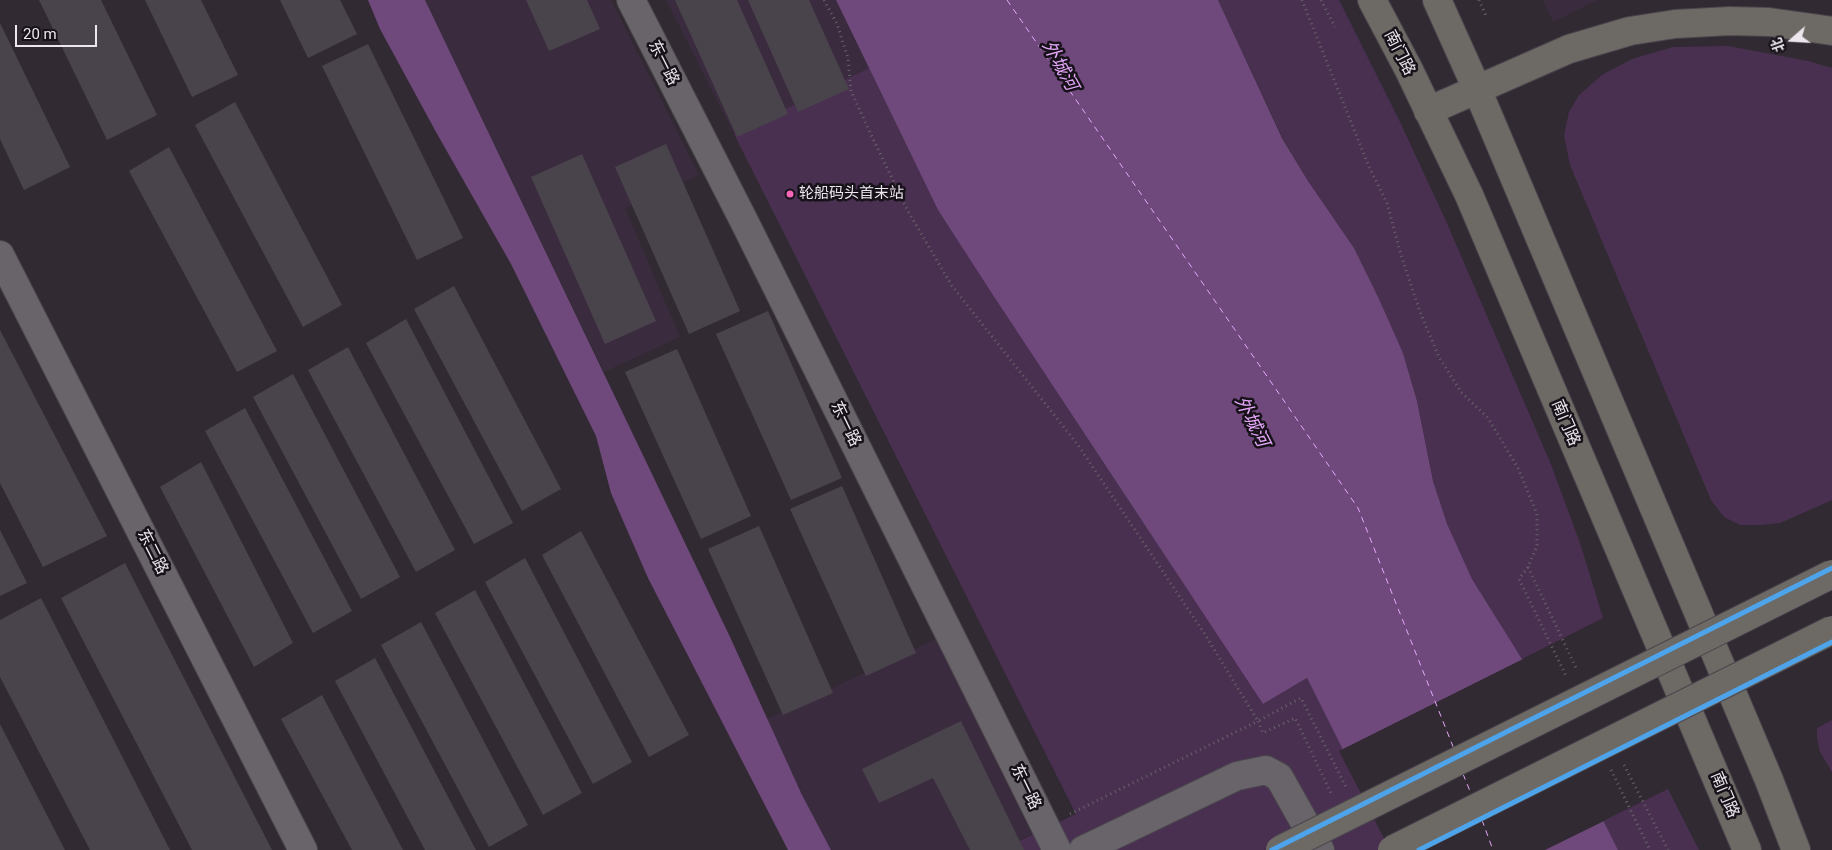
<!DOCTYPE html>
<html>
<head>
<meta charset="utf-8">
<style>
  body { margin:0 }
  #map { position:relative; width:1832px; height:850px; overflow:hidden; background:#312a32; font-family:Roboto,"Noto Sans SC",sans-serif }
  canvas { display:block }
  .north { position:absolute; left:1767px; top:15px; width:50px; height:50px; -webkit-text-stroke:4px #171219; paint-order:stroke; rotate:251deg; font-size:14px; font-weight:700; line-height:20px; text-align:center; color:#ede6ef }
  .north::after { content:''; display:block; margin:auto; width:18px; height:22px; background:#ede6ef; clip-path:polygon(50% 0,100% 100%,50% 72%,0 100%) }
  .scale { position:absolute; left:15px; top:25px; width:82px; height:22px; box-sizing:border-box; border:2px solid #ede6ef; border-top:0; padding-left:6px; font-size:15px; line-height:18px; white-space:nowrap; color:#ede6ef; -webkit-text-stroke:4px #171219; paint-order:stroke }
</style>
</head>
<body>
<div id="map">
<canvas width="1832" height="850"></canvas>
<div class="north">北</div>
<div class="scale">20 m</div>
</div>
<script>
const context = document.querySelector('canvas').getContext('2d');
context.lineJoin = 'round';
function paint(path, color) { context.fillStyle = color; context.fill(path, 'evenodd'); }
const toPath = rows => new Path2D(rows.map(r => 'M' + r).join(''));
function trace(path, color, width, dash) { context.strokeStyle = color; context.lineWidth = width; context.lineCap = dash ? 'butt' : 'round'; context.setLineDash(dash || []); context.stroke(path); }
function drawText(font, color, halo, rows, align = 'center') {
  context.font = font + ' Roboto,"Noto Sans SC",sans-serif'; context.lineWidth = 5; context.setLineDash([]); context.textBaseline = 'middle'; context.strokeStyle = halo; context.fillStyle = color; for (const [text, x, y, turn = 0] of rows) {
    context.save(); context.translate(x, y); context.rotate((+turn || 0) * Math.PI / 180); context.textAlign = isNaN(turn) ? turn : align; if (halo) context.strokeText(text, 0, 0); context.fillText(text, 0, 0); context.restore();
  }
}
paint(toPath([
  [425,0,611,0,699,175,625,208,680,337,604,372],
  [666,0,836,0,869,68,734,134],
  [1543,0,1598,0,1553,22],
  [936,639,1032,834,1000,850,831,850,802,795,767,719]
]), '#3a2c3e');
paint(toPath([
  [1218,0,1339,0,1400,122,1446,221,1550,462,1580,543,1603,618,1522,659,1472,579,1446,524,1433,481,1417,401,1403,353,1354,248,1308,181,1282,137],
  [1728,46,1808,61,1832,68,1832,500,1780,523,1759,525,1740,525,1724,517,1711,500,1570,165,1564,135,1569,112,1579,95,1602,75,1632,59,1673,47],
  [869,68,938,210,1263,704,1307,678,1393,850,1000,850,1076,814,734,134],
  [1832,720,1832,772,1820,752,1817,738,1817,728],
  [1668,789,1699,850,1618,850,1603,821]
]), '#493051');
paint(toPath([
  [368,0,425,0,730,637,802,795,831,850,788,850,648,578,611,493,596,436,511,264,436,132,380,29],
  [836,0,1218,0,1282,138,1308,181,1354,248,1378,297,1403,353,1417,401,1433,481,1447,524,1472,579,1522,659,1618,850,1393,850,1307,678,1263,704,993,295,938,210]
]), '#6f487c');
paint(toPath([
  [1525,658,1606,820,1545,850,1390,850,1339,751]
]), '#312a32');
trace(toPath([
  [1007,0,1358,508,1454,749],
  [1463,774,1472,796],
  [1482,820,1493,850]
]), '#e5a8fa', 1, [6, 5]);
paint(toPath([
  [39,0,101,0,157,115,107,140],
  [145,0,201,0,238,75,192,97],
  [280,0,340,0,357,34,308,58],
  [526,0,587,0,600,29,549,51],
  [675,0,737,0,788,114,737,137],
  [748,0,809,0,849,89,798,112],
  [0,23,70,167,24,190,0,139],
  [368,44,463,238,417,260,322,66],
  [235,102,342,305,303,327,195,125],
  [666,144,740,311,689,334,615,167],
  [169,147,277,351,237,372,129,171],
  [582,154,656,321,605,344,531,177],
  [454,286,561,489,522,511,414,309],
  [768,311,842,478,791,500,716,334],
  [406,319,513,523,474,544,366,343],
  [0,330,107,536,43,567,0,483],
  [348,347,455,550,416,572,308,370],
  [677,349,751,516,701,539,625,372],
  [293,374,400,577,361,599,253,397],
  [245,408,352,611,313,633,205,431],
  [201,462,293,643,254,667,160,487],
  [842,486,916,653,866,676,790,509],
  [759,526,833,693,783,715,708,549],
  [0,530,27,583,0,596],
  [581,531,689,735,649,757,542,555],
  [525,558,632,762,593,784,485,582],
  [125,563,272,850,192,850,61,598],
  [475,590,582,793,543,815,435,613],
  [41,598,170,850,90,850,0,677,0,620],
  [421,622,528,825,489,847,381,645],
  [375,658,476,850,425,850,335,681],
  [322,695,403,850,352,850,281,719],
  [961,721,1024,850,970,850,933,778,879,803,862,769],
  [0,724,65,850,0,850]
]), '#49444b');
const minor = toPath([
  [631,0,745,223,1057,850],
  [0,255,303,850],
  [1083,850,1237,776,1266,770,1279,777,1320,850]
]);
const major = toPath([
  [1372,0,1409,70,1469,195,1747,850],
  [1437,0,1477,89,1769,780,1796,850],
  [1428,111,1569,49,1630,31,1675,24,1730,21,1769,22,1832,31]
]);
trace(minor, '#4b464d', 30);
trace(major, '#4b464d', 30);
trace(toPath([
  [824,0,837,24,848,58,851,91,873,139,909,213,952,286,1078,445,1204,633,1258,721,1301,698,1346,787],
  [1302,0,1369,167,1387,203,1401,255,1420,312,1439,357,1461,392,1488,418,1518,468,1537,514,1537,546,1528,567,1519,579,1566,676],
  [1321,0,1335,27],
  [1479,0,1487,18],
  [1528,567,1577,670],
  [1624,765,1668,850],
  [1611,770,1650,850],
  [1070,814,1258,721,1263,733,1295,718,1331,793]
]), '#686369', 3, [1, 4]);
trace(minor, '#686469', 28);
trace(major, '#6d6965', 28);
const majorBridge = toPath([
  [1280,850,1832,574],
  [1392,850,1832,630]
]);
trace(majorBridge, '#4b464d', 30, []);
trace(majorBridge, '#6d6965', 28);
trace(toPath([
  [1272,850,1832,568],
  [1419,850,1832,642]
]), '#4da4eb', 5);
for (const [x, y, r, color] of [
  [790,194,4.5,"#fa66b7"]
]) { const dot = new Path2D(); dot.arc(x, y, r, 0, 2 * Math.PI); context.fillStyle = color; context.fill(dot); trace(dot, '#171219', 2); }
drawText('15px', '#ede6ef', '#171219', [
  ["轮船码头首末站",799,194]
], 'left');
drawText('16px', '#ede6ef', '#171219', [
  ["南门路",1399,53,63],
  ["东一路",663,63,63],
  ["南门路",1565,423,67],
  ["东一路",845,424,64],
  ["东二路",152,552,63],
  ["东一路",1025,787,64],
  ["南门路",1724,795,67]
]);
drawText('italic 18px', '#e5a8fa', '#171219', [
  ["外城河",1059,66,61],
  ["外城河",1251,422,63]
]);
</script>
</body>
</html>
